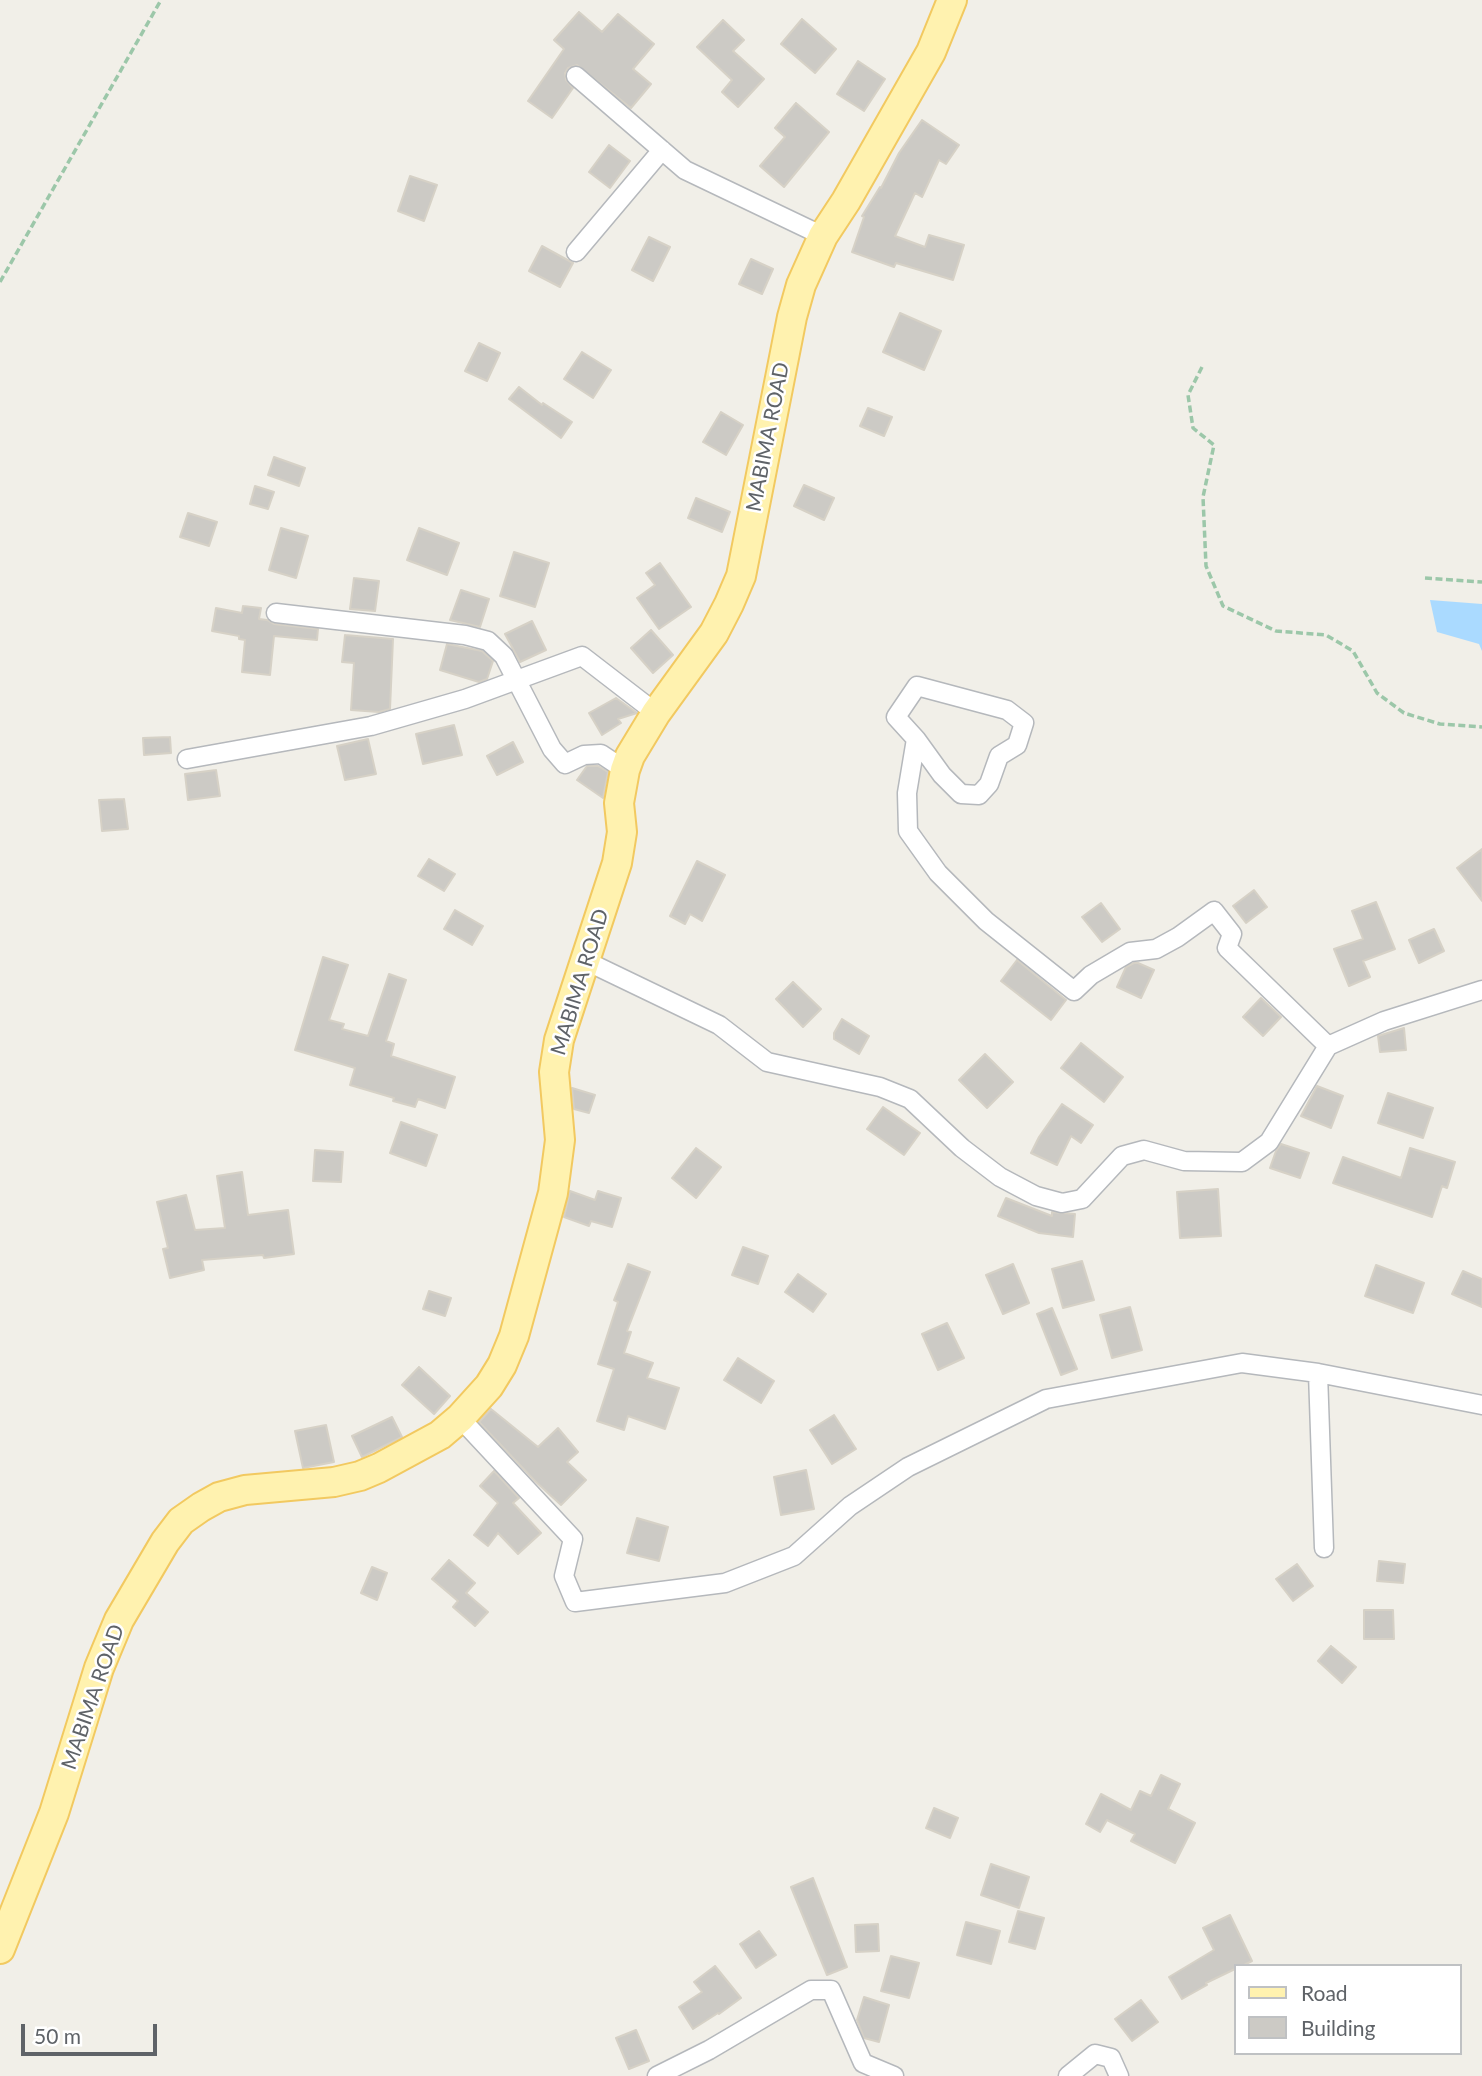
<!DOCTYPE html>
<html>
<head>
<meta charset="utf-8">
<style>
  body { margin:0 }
  #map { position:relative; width:1482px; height:2076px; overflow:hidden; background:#f1efe8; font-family:Lato,sans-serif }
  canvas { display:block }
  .legend { position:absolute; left:1234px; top:1964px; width:228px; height:91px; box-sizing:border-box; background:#fff; border:2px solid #bfc1c3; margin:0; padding:9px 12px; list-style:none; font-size:21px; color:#5f6368 }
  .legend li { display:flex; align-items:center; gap:14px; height:35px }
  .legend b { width:35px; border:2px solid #bfc1c3 }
  .scale { position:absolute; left:21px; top:2024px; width:136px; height:32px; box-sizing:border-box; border:4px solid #5f6368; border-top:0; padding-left:9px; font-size:21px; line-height:24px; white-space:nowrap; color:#5f6368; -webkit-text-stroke:5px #fff; paint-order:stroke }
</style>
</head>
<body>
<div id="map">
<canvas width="1482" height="2076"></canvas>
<ul class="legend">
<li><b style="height:9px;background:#fff2af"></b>Road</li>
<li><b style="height:19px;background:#cccac5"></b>Building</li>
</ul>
<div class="scale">50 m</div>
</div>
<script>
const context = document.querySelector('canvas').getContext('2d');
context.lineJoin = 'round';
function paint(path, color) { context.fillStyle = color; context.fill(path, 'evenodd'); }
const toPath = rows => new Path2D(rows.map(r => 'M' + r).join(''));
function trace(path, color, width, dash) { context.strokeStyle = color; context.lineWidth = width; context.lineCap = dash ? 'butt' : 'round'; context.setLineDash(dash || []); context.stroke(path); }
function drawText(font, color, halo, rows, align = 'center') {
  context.font = font + ' Lato,sans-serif'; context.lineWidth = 5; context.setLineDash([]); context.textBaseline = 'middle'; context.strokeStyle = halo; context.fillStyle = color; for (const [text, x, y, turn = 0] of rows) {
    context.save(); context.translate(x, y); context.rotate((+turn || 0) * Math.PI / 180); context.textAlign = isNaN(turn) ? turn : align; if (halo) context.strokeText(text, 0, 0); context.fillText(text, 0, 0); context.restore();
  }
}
paint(toPath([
  [1430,600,1482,604,1482,651,1479,644,1437,632]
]), '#aadaff');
const building = toPath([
  [579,12,602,32,618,14,654,44,633,69,651,84,631,108,577,65,568,68,565,73,566,80,573,88,552,118,528,101,564,49,554,40,579,12],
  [802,19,836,49,815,73,781,44,802,19],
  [723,20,744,40,733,51,764,79,738,107,722,92,732,80,697,47,723,20],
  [858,61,885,79,864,111,837,94,858,61],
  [796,103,829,132,784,187,760,166,785,137,775,128,796,103],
  [922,120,959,145,946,164,939,160,922,197,915,193,895,236,925,247,929,235,964,245,953,280,896,263,894,267,852,252,864,217,862,216,880,187,881,188,899,153,922,120],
  [609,145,630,161,610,188,589,172,609,145],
  [410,176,437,185,424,221,398,211,410,176],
  [649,237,670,247,653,281,632,270,649,237],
  [542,246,573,263,560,287,529,271,542,246],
  [751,259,773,269,762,294,739,284,751,259],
  [900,313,941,331,924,370,883,352,900,313],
  [479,343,500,353,487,381,465,371,479,343],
  [582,352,611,370,593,398,564,379,582,352],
  [519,387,542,405,543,403,572,422,561,438,509,399,519,387],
  [868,408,892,417,884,436,860,426,868,408],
  [721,412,743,425,726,455,703,442,721,412],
  [274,457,305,468,299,486,268,475,274,457],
  [804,485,834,498,824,520,794,506,804,485],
  [255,486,274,492,268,509,250,504,255,486],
  [696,498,730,512,722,532,688,518,696,498],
  [188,513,217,522,209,546,180,537,188,513],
  [281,528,308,536,296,578,269,570,281,528],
  [419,528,459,543,447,575,407,560,419,528],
  [514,552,549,563,535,607,500,596,514,552],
  [660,563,691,607,659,629,637,598,655,585,646,573,660,563],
  [354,578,379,581,375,611,350,609,354,578],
  [461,590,489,599,480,627,450,620,461,590],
  [243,606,261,608,259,619,267,620,274,624,318,629,317,640,274,636,270,675,242,672,245,640,239,639,239,636,212,631,216,608,242,613,243,606],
  [532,621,546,650,520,662,505,634,532,621],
  [651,630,673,655,653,673,631,648,651,630],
  [345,635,393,639,390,709,379,712,351,710,354,663,342,662,345,635],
  [447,644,482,651,493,661,487,679,479,682,440,670,447,644],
  [616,698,637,713,618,719,621,723,602,735,589,713,616,698],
  [454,725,462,755,423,764,416,734,454,725],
  [170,737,171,753,144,755,143,738,170,737],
  [368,739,376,774,345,780,337,746,368,739],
  [513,742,523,762,497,775,487,756,513,742],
  [587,766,598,766,608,772,603,798,577,780,587,766],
  [216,770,220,796,188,800,185,774,216,770],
  [124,799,128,829,102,831,99,800,124,799],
  [1482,849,1482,901,1457,868,1482,849],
  [429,859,455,874,444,891,418,876,429,859],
  [697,861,725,875,702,921,690,914,685,924,670,916,697,861],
  [1254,890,1267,907,1246,923,1233,906,1254,890],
  [1376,902,1395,949,1363,961,1370,977,1349,986,1334,949,1363,939,1352,911,1376,902],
  [1101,903,1120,929,1102,942,1082,917,1101,903],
  [455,910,483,926,472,945,444,929,455,910],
  [1434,929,1444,951,1419,963,1409,940,1434,929],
  [323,957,348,965,329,1020,344,1024,342,1029,368,1036,389,974,406,980,386,1041,394,1044,391,1056,455,1077,445,1108,418,1099,415,1107,393,1101,394,1098,350,1085,355,1068,295,1050,323,957],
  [1017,960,1066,1000,1051,1020,1001,981,1017,960],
  [1134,963,1138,963,1154,970,1141,998,1117,987,1126,967,1134,963],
  [793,982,821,1009,803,1027,776,999,793,982],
  [1261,998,1281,1017,1263,1036,1243,1017,1261,998],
  [842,1019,869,1036,859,1054,834,1039,834,1033,842,1019],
  [1404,1028,1406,1050,1380,1052,1378,1036,1404,1028],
  [1081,1043,1123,1077,1104,1102,1061,1068,1081,1043],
  [985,1054,1013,1082,987,1108,959,1080,985,1054],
  [1317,1086,1343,1096,1331,1128,1301,1116,1317,1086],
  [572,1088,595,1095,589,1113,574,1109,572,1088],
  [1388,1093,1433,1108,1423,1138,1378,1123,1388,1093],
  [1062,1104,1093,1125,1081,1143,1071,1136,1057,1165,1031,1153,1039,1137,1062,1104],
  [883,1107,920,1133,904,1155,867,1129,883,1107],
  [401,1122,437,1135,426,1166,390,1153,401,1122],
  [1281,1144,1309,1153,1300,1178,1270,1168,1276,1151,1281,1144],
  [696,1148,721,1167,696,1198,672,1178,696,1148],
  [1410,1148,1455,1162,1447,1188,1442,1186,1432,1217,1333,1183,1343,1157,1401,1178,1410,1148],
  [315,1150,343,1152,341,1182,313,1181,315,1150],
  [242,1172,248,1215,288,1210,294,1254,264,1258,263,1255,202,1260,204,1270,170,1278,163,1249,168,1248,157,1202,186,1195,195,1230,225,1228,217,1176,242,1172],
  [1218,1189,1221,1236,1180,1238,1177,1192,1218,1189],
  [570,1191,595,1200,598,1191,621,1198,612,1227,591,1221,589,1226,564,1217,570,1191],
  [1006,1198,1052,1216,1052,1212,1075,1214,1073,1237,1039,1233,998,1216,1006,1198],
  [743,1247,768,1256,758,1284,732,1275,743,1247],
  [1082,1261,1094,1300,1063,1308,1052,1269,1082,1261],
  [628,1264,650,1272,627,1331,631,1332,624,1353,653,1363,647,1378,679,1388,665,1429,628,1416,624,1430,597,1421,614,1369,598,1364,618,1302,614,1300,628,1264],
  [1013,1264,1029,1303,1003,1314,986,1275,1013,1264],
  [1376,1265,1424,1283,1413,1313,1365,1296,1376,1265],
  [1463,1271,1482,1279,1482,1307,1452,1294,1463,1271],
  [798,1274,826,1294,813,1312,785,1292,798,1274],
  [429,1291,451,1298,445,1316,423,1309,429,1291],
  [1130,1307,1142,1350,1112,1358,1100,1315,1130,1307],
  [1052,1308,1077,1369,1061,1375,1037,1314,1052,1308],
  [947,1323,964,1358,938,1370,922,1334,947,1323],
  [738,1358,774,1381,761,1403,724,1380,738,1358],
  [419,1367,450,1396,434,1414,402,1385,419,1367],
  [491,1409,538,1447,558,1428,578,1452,567,1462,586,1480,561,1505,535,1481,479,1422,491,1409],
  [834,1415,856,1449,832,1464,810,1430,834,1415],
  [392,1417,402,1437,362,1457,352,1436,392,1417],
  [326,1425,334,1462,303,1468,295,1431,326,1425],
  [806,1470,814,1509,781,1515,774,1477,806,1470],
  [494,1471,519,1498,513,1503,541,1533,518,1554,498,1533,488,1546,474,1535,498,1503,480,1486,494,1471],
  [637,1518,668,1527,659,1561,627,1553,637,1518],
  [449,1560,475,1583,466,1593,488,1612,475,1626,453,1607,458,1601,432,1579,449,1560],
  [1379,1561,1405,1564,1403,1583,1377,1581,1379,1561],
  [1297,1564,1313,1586,1293,1601,1276,1579,1297,1564],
  [372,1567,387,1573,377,1600,361,1593,372,1567],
  [1364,1610,1393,1610,1394,1639,1364,1639,1364,1610],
  [1331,1646,1356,1667,1342,1683,1318,1661,1331,1646],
  [1161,1775,1180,1784,1168,1809,1195,1823,1175,1863,1131,1841,1135,1834,1107,1820,1100,1832,1086,1824,1101,1794,1131,1810,1140,1791,1151,1796,1161,1775],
  [934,1808,958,1818,950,1838,926,1828,934,1808],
  [991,1864,1029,1877,1019,1908,981,1895,991,1864],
  [813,1878,847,1967,827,1975,791,1887,813,1878],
  [1018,1911,1044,1918,1035,1949,1009,1942,1018,1911],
  [1230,1915,1252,1961,1242,1966,1235,1966,1235,1969,1206,1983,1207,1985,1182,1999,1169,1977,1214,1950,1203,1928,1230,1915],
  [966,1922,1000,1931,991,1964,957,1955,966,1922],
  [878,1924,879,1951,856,1952,855,1925,878,1924],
  [759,1931,776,1955,756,1968,740,1944,759,1931],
  [891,1956,919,1963,909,1998,881,1991,891,1956],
  [715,1966,741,1998,719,2014,718,2013,693,2029,679,2007,702,1992,694,1982,715,1966],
  [864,1997,889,2005,879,2042,864,2038,857,2020,864,1997],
  [1141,2000,1158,2022,1132,2041,1115,2019,1141,2000],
  [636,2030,649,2061,629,2069,616,2038,636,2030]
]);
paint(building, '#cccac5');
trace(building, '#d6d1c6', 2);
const street = toPath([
  [576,76,685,170,823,236],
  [576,252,662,150],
  [276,613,465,635,488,641,504,656,552,749,565,764,584,755,601,754,625,770],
  [916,739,896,717,917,686,1007,710,1024,723,1017,745,999,756,989,784,979,795,961,794,942,775,916,739,907,793,908,831,938,873,986,921,1074,991,1091,975,1130,952,1156,949,1178,937,1214,911,1232,934,1227,948,1328,1046],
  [187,759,371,726,465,699,582,656,656,713],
  [586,961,719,1025,767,1062,880,1087,910,1099,962,1148,1000,1177,1036,1196,1062,1203,1082,1199,1122,1156,1144,1150,1184,1161,1242,1162,1269,1142,1328,1046,1384,1021,1482,990],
  [1318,1373,1324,1548],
  [460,1418,573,1539,564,1576,575,1602,725,1583,794,1556,850,1506,908,1467,1046,1399,1242,1363,1318,1373,1482,1405],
  [657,2076,709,2050,811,1990,831,1990,863,2063,894,2076],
  [1068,2076,1095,2054,1111,2058,1119,2076]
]);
const primary = toPath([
  [0,1949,54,1813,99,1668,119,1620,165,1542,181,1521,201,1507,219,1497,245,1490,334,1482,360,1476,379,1468,440,1435,460,1418,489,1386,502,1365,514,1336,553,1193,560,1140,554,1072,559,1040,617,863,622,832,619,803,625,770,630,756,656,713,714,633,729,604,741,576,792,317,801,285,823,236,846,201,931,52,952,0]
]);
trace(street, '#b5b8bc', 21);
trace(primary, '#f2c960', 32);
trace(toPath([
  [0,282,161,0],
  [1202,367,1188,395,1193,428,1214,445,1203,497,1206,566,1223,606,1276,631,1326,635,1353,651,1377,693,1404,713,1440,724,1482,727],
  [1425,578,1482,582]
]), '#9cc7a9', 3.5, [7, 3.5]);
trace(street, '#fff', 18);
trace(primary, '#fff2af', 28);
drawText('21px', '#5f6368', '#fff', [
  ["MABIMA ROAD",768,437,-79],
  ["MABIMA ROAD",580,982,-73],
  ["MABIMA ROAD",93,1697,-71]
]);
</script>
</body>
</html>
